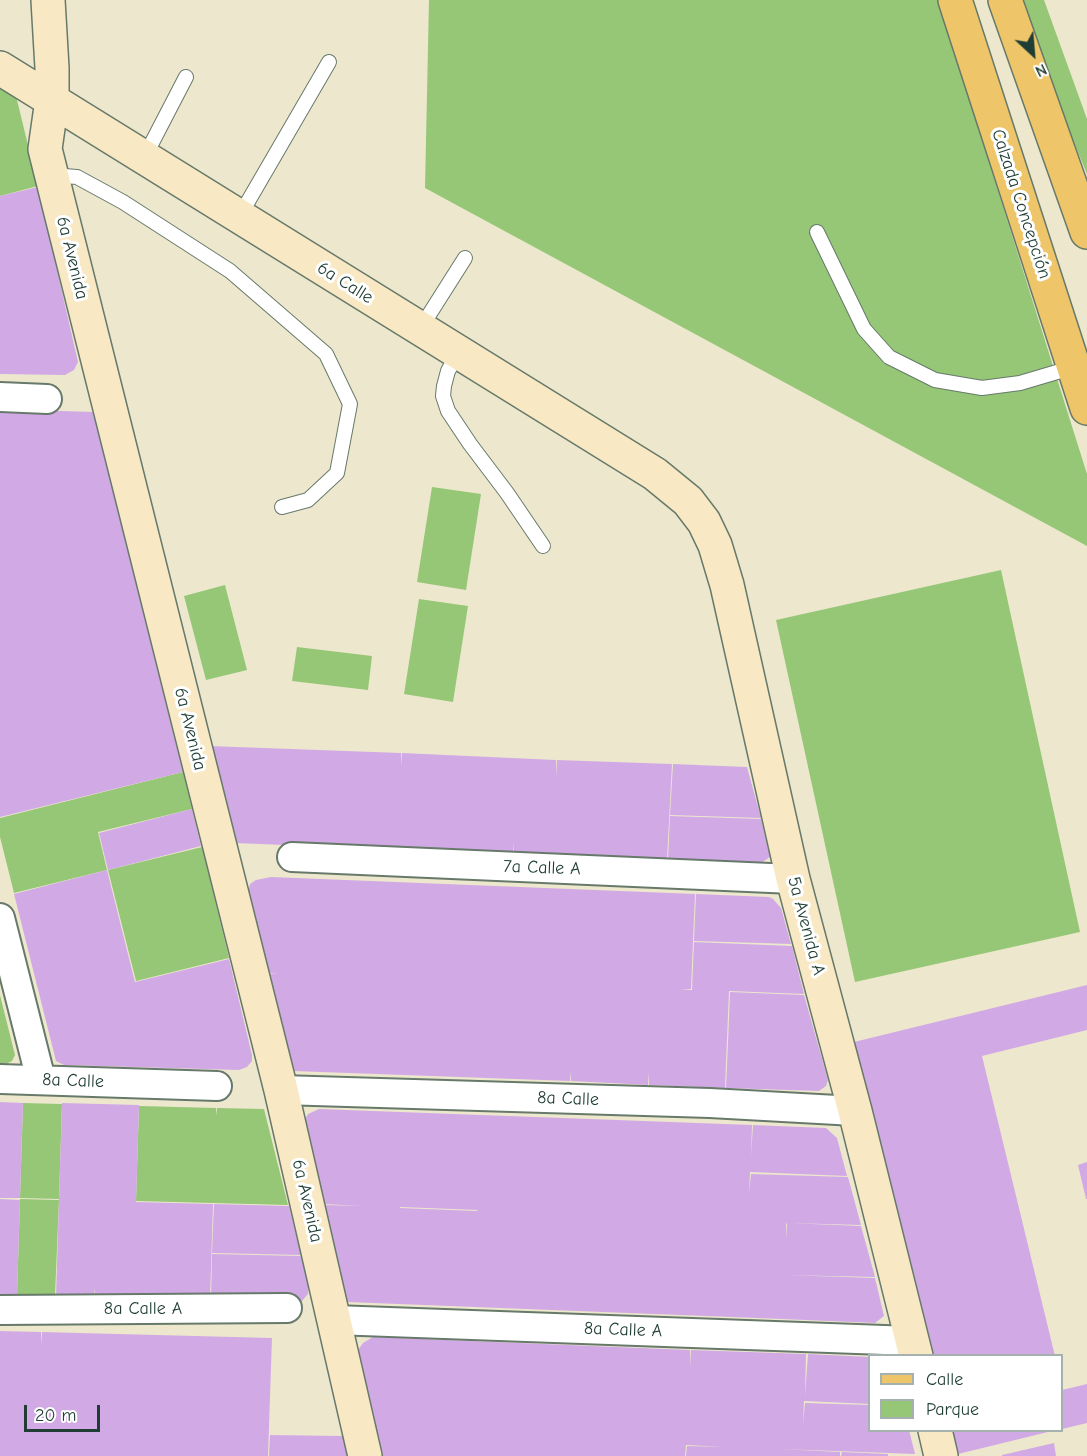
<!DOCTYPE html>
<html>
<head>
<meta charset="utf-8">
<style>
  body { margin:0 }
  #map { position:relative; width:1087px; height:1456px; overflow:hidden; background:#ede8cd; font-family:"Comic Neue",sans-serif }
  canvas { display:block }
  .legend { position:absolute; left:868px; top:1354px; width:195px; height:78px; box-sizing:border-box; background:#fff; border:2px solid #a5b1ae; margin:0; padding:8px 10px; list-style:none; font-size:18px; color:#1f3d34 }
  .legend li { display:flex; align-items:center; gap:12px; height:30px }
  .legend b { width:30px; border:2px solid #a5b1ae }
  .north { position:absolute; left:1003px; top:24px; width:60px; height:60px; -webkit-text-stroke:4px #fff; paint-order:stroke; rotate:154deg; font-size:16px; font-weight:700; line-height:24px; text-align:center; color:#1f3d34 }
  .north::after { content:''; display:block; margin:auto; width:21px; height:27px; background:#1f3d34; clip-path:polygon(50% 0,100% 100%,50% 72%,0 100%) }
  .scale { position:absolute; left:24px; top:1405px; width:76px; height:27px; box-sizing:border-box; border:3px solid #1f3d34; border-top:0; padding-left:8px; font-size:18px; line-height:21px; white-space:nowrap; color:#1f3d34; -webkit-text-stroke:4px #fff; paint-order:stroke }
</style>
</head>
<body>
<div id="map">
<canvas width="1087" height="1456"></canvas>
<ul class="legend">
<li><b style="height:8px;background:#eec569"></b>Calle</li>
<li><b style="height:16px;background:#95c777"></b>Parque</li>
</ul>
<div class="north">N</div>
<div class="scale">20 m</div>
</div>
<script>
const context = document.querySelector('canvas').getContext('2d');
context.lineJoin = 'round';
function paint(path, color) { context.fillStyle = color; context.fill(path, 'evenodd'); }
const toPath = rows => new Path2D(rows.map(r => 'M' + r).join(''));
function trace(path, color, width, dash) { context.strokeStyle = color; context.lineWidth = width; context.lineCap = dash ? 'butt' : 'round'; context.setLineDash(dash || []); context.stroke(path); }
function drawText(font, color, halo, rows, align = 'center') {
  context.font = font + ' "Comic Neue",sans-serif'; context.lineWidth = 6; context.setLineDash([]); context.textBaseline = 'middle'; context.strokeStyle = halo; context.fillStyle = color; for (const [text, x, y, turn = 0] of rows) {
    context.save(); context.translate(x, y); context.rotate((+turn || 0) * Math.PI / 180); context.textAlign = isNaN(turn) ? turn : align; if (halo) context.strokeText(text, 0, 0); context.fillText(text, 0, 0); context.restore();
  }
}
paint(toPath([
  [429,0,938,0,1087,474,1087,546,425,188],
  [1018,0,1044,0,1087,119,1087,174,1039,58],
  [0,86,16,96,38,186,0,196],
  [432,487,481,494,466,590,417,582],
  [1001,570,1080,932,855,982,776,620],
  [225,585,247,670,206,680,184,596],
  [419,599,468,606,453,702,404,694],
  [297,647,372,656,368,690,292,681],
  [183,772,192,809,98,832,107,870,14,893,0,837,0,818],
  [202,847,229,958,136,981,108,870],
  [0,995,15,1055,12,1061,6,1064,0,1064],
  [23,1103,62,1104,59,1199,20,1198],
  [139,1106,216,1108,216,1116,217,1108,264,1109,288,1205,136,1201],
  [20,1199,59,1200,55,1296,17,1295]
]), '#95c777');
paint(toPath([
  [38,187,78,362,74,370,65,375,0,374,0,196],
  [0,409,93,412,183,772,0,817],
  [209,746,401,753,402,766,402,753,556,760,556,777,557,760,672,764,667,860,514,854,513,843,513,854,234,843],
  [673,764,747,767,761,818,670,815],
  [192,809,201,846,108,870,99,833],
  [670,816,761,819,770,857,761,863,668,860],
  [107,870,135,982,229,959,252,1055,252,1061,247,1067,239,1070,64,1065,56,1061,14,894],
  [271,877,695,894,691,989,681,990,692,990,694,942,792,946,804,994,729,991,725,1088,649,1085,648,1072,648,1085,571,1081,571,1071,570,1081,293,1071,267,974,277,974,267,973,248,892,250,884,256,880],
  [696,894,769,897,773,899,781,908,791,944,694,941],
  [1087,985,1087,1030,982,1056,1055,1356,930,1356,854,1042],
  [730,992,804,995,828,1080,826,1086,819,1091,726,1088,728,1043,752,1044,728,1043],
  [0,1102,23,1103,20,1198,0,1198],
  [62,1103,139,1105,136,1202,213,1204,210,1300,95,1297,94,1287,94,1297,56,1296],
  [319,1109,752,1125,751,1156,753,1125,826,1128,837,1138,847,1176,750,1172,749,1193,751,1174,848,1177,861,1225,748,1222,786,1223,786,1239,787,1223,861,1226,875,1277,784,1275,875,1278,884,1316,875,1323,782,1319,782,1300,782,1319,347,1302,323,1205,362,1206,323,1204,304,1121,308,1114],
  [400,1207,478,1210,477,1211,400,1208],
  [1087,1162,1087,1199,1086,1199,1078,1165],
  [0,1199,20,1200,17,1295,0,1295],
  [214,1204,289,1206,301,1255,212,1253],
  [212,1254,301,1256,309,1284,308,1294,302,1301,296,1302,211,1300],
  [0,1331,41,1332,41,1345,42,1332,272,1338,268,1456,0,1456],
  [373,1337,690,1350,690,1367,691,1350,806,1354,805,1396,808,1354,870,1357,870,1404,804,1401,803,1424,805,1403,870,1405,870,1430,909,1430,915,1454,780,1449,840,1452,840,1456,686,1456,687,1446,725,1447,686,1445,685,1456,383,1456,358,1350,363,1343],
  [1087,1384,1087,1423,1062,1429,1062,1390],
  [948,1430,1052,1430,1052,1431,954,1455],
  [270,1435,343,1436,347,1456,269,1456],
  [1054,1443,1056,1456,1002,1456,1002,1455],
  [842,1452,888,1454,888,1456,841,1456]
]), '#d1aae5');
const lane = toPath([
  [144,158,186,77],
  [51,175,77,177,123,202,230,271,326,354,350,404,337,473,308,500,282,507],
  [239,217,329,62],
  [817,232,864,329,889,357,935,380,982,388,1020,383,1074,367],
  [420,329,465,258],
  [458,353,448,371,444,386,443,396,448,411,470,444,507,493,543,546]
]);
const street = toPath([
  [0,397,47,399],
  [292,857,793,879],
  [0,918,41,1080],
  [0,1079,217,1086],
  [281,1090,710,1103,855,1111],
  [0,1310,287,1308],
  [334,1320,912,1341]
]);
const secondary = toPath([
  [48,0,52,68,52,100,45,149,281,1090,365,1456],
  [0,68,655,474,688,501,704,522,715,545,727,585,793,879,855,1111,916,1356],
  [935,1430,941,1456]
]);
const primary = toPath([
  [955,0,1087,408],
  [1005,0,1087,232]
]);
trace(lane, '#67796a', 16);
trace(street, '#67796a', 32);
trace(secondary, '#67796a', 36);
trace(primary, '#67796a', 36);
trace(lane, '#fff', 14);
trace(street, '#fff', 28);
trace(secondary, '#f8e8c3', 33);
trace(primary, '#eec569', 33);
drawText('18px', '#1f3d34', '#fff', [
  ["Calzada Concepción",1021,204,72],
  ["6a Avenida",72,258,76],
  ["6a Calle",345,283,32],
  ["6a Avenida",190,729,76],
  ["7a Calle A",542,868,2],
  ["5a Avenida A",806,926,75],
  ["8a Calle",73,1081,2],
  ["8a Calle",568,1099,2],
  ["6a Avenida",307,1201,77],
  ["8a Calle A",143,1309],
  ["8a Calle A",623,1330,2]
]);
</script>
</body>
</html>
